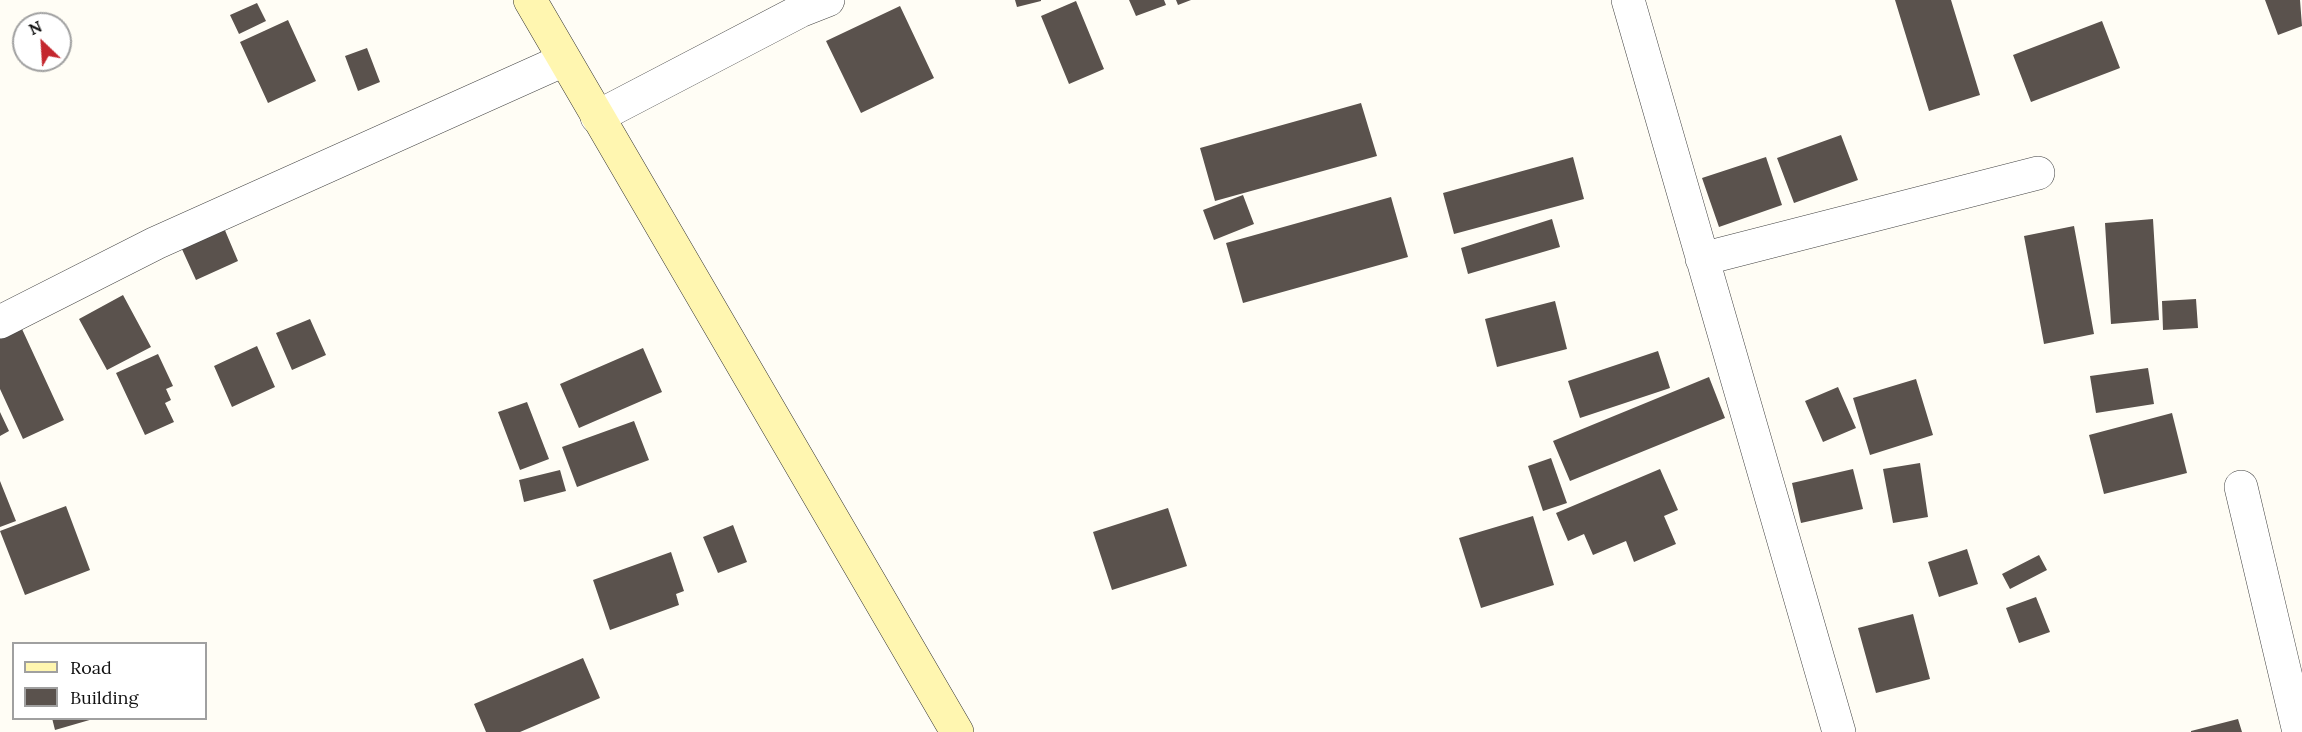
<!DOCTYPE html>
<html>
<head>
<meta charset="utf-8">
<style>
  body { margin:0 }
  #map { position:relative; width:2302px; height:732px; overflow:hidden; background:#fffdf5; font-family:Lora,serif }
  canvas { display:block }
  .legend { position:absolute; left:12px; top:642px; width:195px; height:78px; box-sizing:border-box; background:#fff; border:2px solid #a0a0a0; margin:0; padding:8px 10px; list-style:none; font-size:18px; color:#111 }
  .legend li { display:flex; align-items:center; gap:12px; height:30px }
  .legend b { width:30px; border:2px solid #a0a0a0 }
  .north { position:absolute; left:12px; top:12px; width:60px; height:60px; box-sizing:border-box; background:#fff; border:2px solid #a0a0a0; border-radius:50%; rotate:335deg; font-size:16px; font-weight:700; line-height:24px; text-align:center; color:#111 }
  .north::after { content:''; display:block; margin:auto; width:21px; height:27px; background:#c4262e; clip-path:polygon(50% 0,100% 100%,50% 72%,0 100%) }
</style>
</head>
<body>
<div id="map">
<canvas width="2302" height="732"></canvas>
<ul class="legend">
<li><b style="height:8px;background:#fff6b0"></b>Road</li>
<li><b style="height:16px;background:#5a524d"></b>Building</li>
</ul>
<div class="north">N</div>
</div>
<script>
const context = document.querySelector('canvas').getContext('2d');
context.lineJoin = 'round';
function paint(path, color) { context.fillStyle = color; context.fill(path, 'evenodd'); }
const toPath = rows => new Path2D(rows.map(r => 'M' + r).join(''));
function trace(path, color, width, dash) { context.strokeStyle = color; context.lineWidth = width; context.lineCap = dash ? 'butt' : 'round'; context.setLineDash(dash || []); context.stroke(path); }
paint(toPath([
  [1015,0,1041,0,1041,1,1017,7],
  [1129,0,1164,0,1166,5,1136,16],
  [1176,0,1191,0,1178,5],
  [1895,0,1951,0,1980,95,1929,111],
  [2265,0,2300,0,2302,26,2278,35],
  [1076,1,1104,69,1069,84,1041,16],
  [257,3,266,21,239,34,230,15],
  [900,6,934,78,861,113,826,41],
  [288,20,316,81,268,103,240,42],
  [2102,21,2120,68,2031,102,2013,55],
  [367,48,380,82,358,91,345,56],
  [1361,103,1377,156,1215,201,1200,148],
  [1841,135,1858,180,1794,203,1777,158],
  [1573,157,1584,199,1454,234,1443,193],
  [1766,157,1782,205,1719,227,1702,178],
  [1243,195,1254,224,1214,240,1203,210],
  [1391,197,1408,257,1243,303,1226,243],
  [1552,219,1560,247,1468,274,1461,248],
  [2153,219,2159,320,2111,324,2105,223],
  [2074,226,2094,334,2044,344,2024,236],
  [224,228,238,261,196,280,181,247],
  [123,295,151,347,107,370,79,319],
  [2196,299,2198,328,2163,330,2162,301],
  [1555,301,1567,349,1497,367,1485,319],
  [310,319,326,355,292,370,276,333],
  [22,329,64,420,23,439,0,389,0,339],
  [257,346,275,387,232,407,214,366],
  [643,348,662,392,579,428,560,384],
  [1658,351,1670,388,1580,418,1568,381],
  [158,354,173,386,166,389,171,400,165,403,174,422,145,435,116,373],
  [2148,368,2154,404,2096,413,2090,376],
  [1709,377,1725,418,1570,481,1553,441],
  [1916,379,1933,435,1870,455,1853,398],
  [1838,387,1856,428,1823,442,1805,401],
  [527,402,549,459,520,470,498,412],
  [0,412,9,431,0,436],
  [2172,413,2187,473,2104,494,2089,435],
  [634,421,649,460,577,487,562,447],
  [1551,458,1567,503,1543,511,1528,466],
  [1920,463,1928,517,1893,523,1883,469],
  [1660,469,1678,510,1664,516,1676,544,1634,562,1626,541,1593,555,1584,534,1568,541,1556,513],
  [1853,469,1863,509,1801,523,1792,483],
  [560,470,566,491,524,502,519,480],
  [0,481,16,521,0,527],
  [66,506,90,570,25,595,0,531],
  [1168,508,1187,566,1112,590,1093,532],
  [1533,516,1554,585,1481,608,1459,538],
  [733,525,747,562,718,573,703,537],
  [1967,549,1978,584,1939,597,1928,562],
  [671,552,684,591,676,594,679,605,610,630,593,580],
  [2039,555,2047,570,2010,589,2002,574],
  [2036,597,2050,632,2019,643,2006,608],
  [1913,614,1930,679,1876,693,1858,628],
  [583,658,600,698,520,732,486,732,474,704],
  [52,718,92,718,93,719,55,730],
  [2238,719,2242,732,2191,732,2191,731]
]), '#5a524d');
const street = toPath([
  [1628,0,1839,732],
  [597,117,800,11,828,0],
  [1702,259,2038,173],
  [0,322,156,243,564,60],
  [2241,487,2299,732]
]);
const secondary = toPath([
  [530,0,957,732]
]);
trace(street, '#444', 34);
trace(secondary, '#333', 34);
trace(street, '#fff', 33);
trace(secondary, '#fff6b0', 33);
</script>
</body>
</html>
